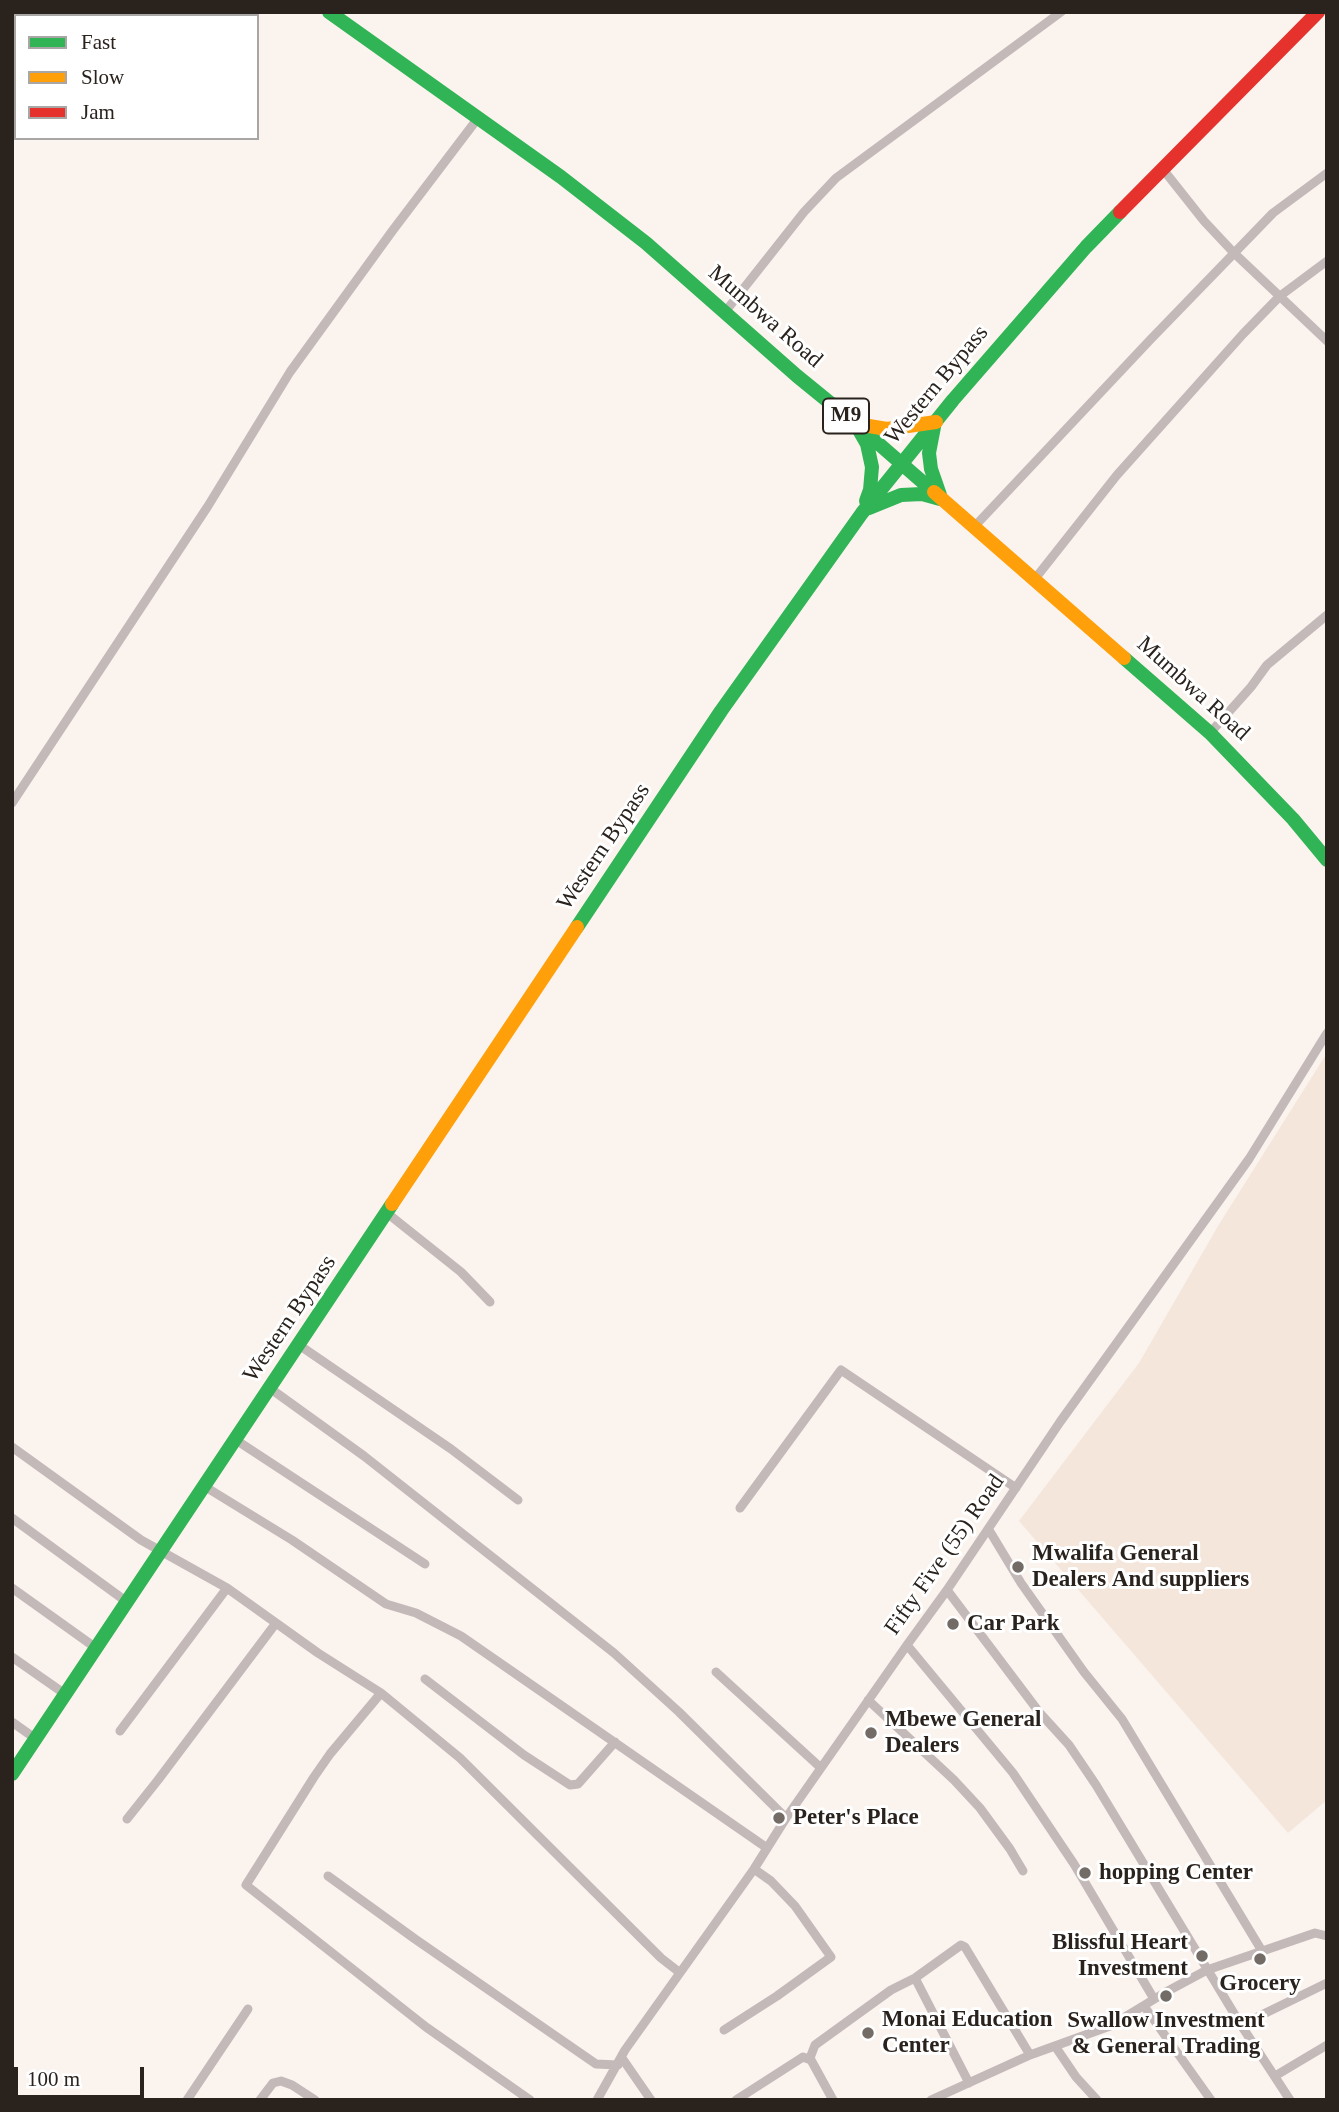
<!DOCTYPE html>
<html>
<head>
<meta charset="utf-8">
<style>
  body { margin:0 }
  #map { position:relative; width:1339px; height:2112px; overflow:hidden; background:#faf3ee; font-family:Georgia,serif }
  canvas { display:block }
  .frame { position:absolute; inset:0; border:14px solid #29221d; pointer-events:none }
  .legend { position:absolute; left:14px; top:14px; width:245px; height:126px; box-sizing:border-box; background:#fff; border:2px solid #a9a7a5; margin:0; padding:9px 12px; list-style:none; font-size:21px; color:#29221d }
  .legend li { display:flex; align-items:center; gap:14px; height:35px }
  .legend b { width:35px; border:2px solid #a9a7a5 }
  .scale { position:absolute; left:14px; top:2067px; width:130px; height:32px; box-sizing:border-box; border:4px solid #29221d; border-top:0; padding-left:9px; font-size:21px; line-height:24px; white-space:nowrap; color:#29221d; -webkit-text-stroke:5px #fff; paint-order:stroke }
</style>
</head>
<body>
<div id="map">
<canvas width="1339" height="2112"></canvas>
<div class="frame"></div>
<ul class="legend">
<li><b style="height:9px;background:#30b455"></b>Fast</li>
<li><b style="height:9px;background:#ff9f0a"></b>Slow</li>
<li><b style="height:9px;background:#e5322d"></b>Jam</li>
</ul>
<div class="scale">100 m</div>
</div>
<script>
const context = document.querySelector('canvas').getContext('2d');
context.lineJoin = 'round';
function paint(path, color) { context.fillStyle = color; context.fill(path, 'evenodd'); }
const toPath = rows => new Path2D(rows.map(r => 'M' + r).join(''));
function trace(path, color, width, dash) { context.strokeStyle = color; context.lineWidth = width; context.lineCap = dash ? 'butt' : 'round'; context.setLineDash(dash || []); context.stroke(path); }
function drawText(font, color, halo, rows, align = 'center') {
  context.font = font + ' Georgia,serif'; context.lineWidth = 6; context.setLineDash([]); context.textBaseline = 'middle'; context.strokeStyle = halo; context.fillStyle = color; for (const [text, x, y, turn = 0] of rows) {
    context.save(); context.translate(x, y); context.rotate((+turn || 0) * Math.PI / 180); context.textAlign = isNaN(turn) ? turn : align; if (halo) context.strokeText(text, 0, 0); context.fillText(text, 0, 0); context.restore();
  }
}
paint(toPath([
  [1327,1053,1327,1800,1288,1833,1019,1521,1139,1363,1218,1226]
]), '#f5e6dc');
trace(toPath([
  [1162,168,1204,221,1234,253,1327,341],
  [725,312,804,212,836,178,1061,12],
  [974,527,1150,340,1273,213,1327,173],
  [1034,580,1117,475,1243,334,1280,296,1327,261],
  [1210,733,1251,687,1267,665,1327,615],
  [12,803,208,506,290,372,393,230,478,118],
  [387,1213,461,1272,490,1302],
  [299,1345,451,1449,518,1500],
  [271,1389,364,1456,614,1653,679,1712,786,1818],
  [236,1440,425,1564],
  [12,1447,141,1540,227,1588,318,1653,381,1693],
  [204,1486,292,1540,386,1604,416,1613,461,1636,767,1848],
  [740,1508,841,1370,1016,1488],
  [12,1518,127,1602],
  [989,1530,1021,1583,1084,1672,1122,1719,1262,1951],
  [12,1588,96,1648],
  [947,1590,1039,1712,1069,1745,1096,1785,1241,2025,1290,2100],
  [907,1645,1013,1773,1074,1864,1154,1999],
  [12,1657,65,1694],
  [716,1672,821,1768],
  [425,1679,524,1755,570,1785,578,1784,615,1742],
  [868,1700,954,1780,980,1808,1010,1849,1023,1871],
  [12,1722,36,1739],
  [120,1731,227,1588],
  [127,1819,158,1780,276,1623],
  [328,1876,415,1939,596,2064,618,2065],
  [915,1978,969,2083],
  [1144,2006,1211,2100],
  [1241,2025,1327,1983],
  [724,2030,777,1996,831,1957,795,1906,771,1881,754,1869],
  [1055,2046,1076,2077,1097,2100],
  [622,2058,651,2100],
  [810,2058,815,2045,891,1990,915,1978,961,1945,965,1947,1030,2055],
  [1275,2076,1327,2045],
  [187,2100,248,2009],
  [260,2100,273,2083,281,2081,292,2085,315,2100],
  [530,2100,426,2027,246,1885,314,1777,330,1754,381,1693,460,1758,661,1958,679,1972],
  [597,2100,625,2050,754,1869,786,1818,907,1645,947,1590,1060,1422,1249,1159,1327,1033],
  [736,2100,803,2057,811,2060,833,2100],
  [931,2100,1030,2055,1110,2026,1166,1992,1207,1970,1315,1933,1327,1936]
]), '#c4b9b9', 9);
trace(toPath([
  [329,12,561,177,646,243,797,376,856,424,934,492],
  [934,427,929,453,931,469,940,495],
  [859,430,867,444,872,467,870,490,866,501],
  [869,508,901,495,922,494,940,499],
  [1124,658,1210,733,1293,819,1327,860],
  [577,927,721,711,862,513,953,400,1086,247,1120,212],
  [12,1774,392,1204]
]), '#30b455', 14);
trace(toPath([
  [857,424,887,429,936,422],
  [934,492,1124,658],
  [392,1204,577,927]
]), '#ff9f0a', 14);
trace(toPath([
  [1120,212,1318,12]
]), '#e5322d', 14);
for (const [x, y, r, color] of [
  [1018,1567,7,"#726b66"],
  [953,1624,7,"#726b66"],
  [871,1733,7,"#726b66"],
  [779,1818,7,"#726b66"],
  [1085,1873,7,"#726b66"],
  [1202,1956,7,"#726b66"],
  [1260,1959,7,"#726b66"],
  [1166,1996,7,"#726b66"],
  [868,2033,7,"#726b66"]
]) { const dot = new Path2D(); dot.arc(x, y, r, 0, 2 * Math.PI); context.fillStyle = color; context.fill(dot); trace(dot, '#fff', 2.5); }
for (const [x, y, w] of [
  [846,416,46]
]) { const box = new Path2D(); box.roundRect(x - w / 2, y - 17.5, w, 35, 5); context.fillStyle = '#fff'; context.fill(box); trace(box, '#29221d', 2); }
drawText('bold 21px', '#29221d', null, [
  ["M9",846,416]
]);
drawText('23px', '#29221d', '#fff', [
  ["Mumbwa Road",765,317,41],
  ["Western Bypass",937,385,-50],
  ["Mumbwa Road",1193,689,42],
  ["Western Bypass",604,847,-56],
  ["Western Bypass",290,1319,-56],
  ["Fifty Five (55) Road",945,1555,-55]
]);
drawText('bold 23px', '#29221d', '#fff', [
  ["Mwalifa General",1032,1554],
  ["Dealers And suppliers",1032,1580],
  ["Car Park",967,1624],
  ["Mbewe General",885,1720],
  ["Dealers",885,1746],
  ["Peter's Place",793,1818],
  ["hopping Center",1099,1873],
  ["Blissful Heart",1188,1943,"right"],
  ["Investment",1188,1969,"right"],
  ["Grocery",1260,1984,"center"],
  ["Monai Education",882,2020],
  ["Center",882,2046],
  ["Swallow Investment",1166,2021,"center"],
  ["& General Trading",1166,2047,"center"]
], 'left');
</script>
</body>
</html>
